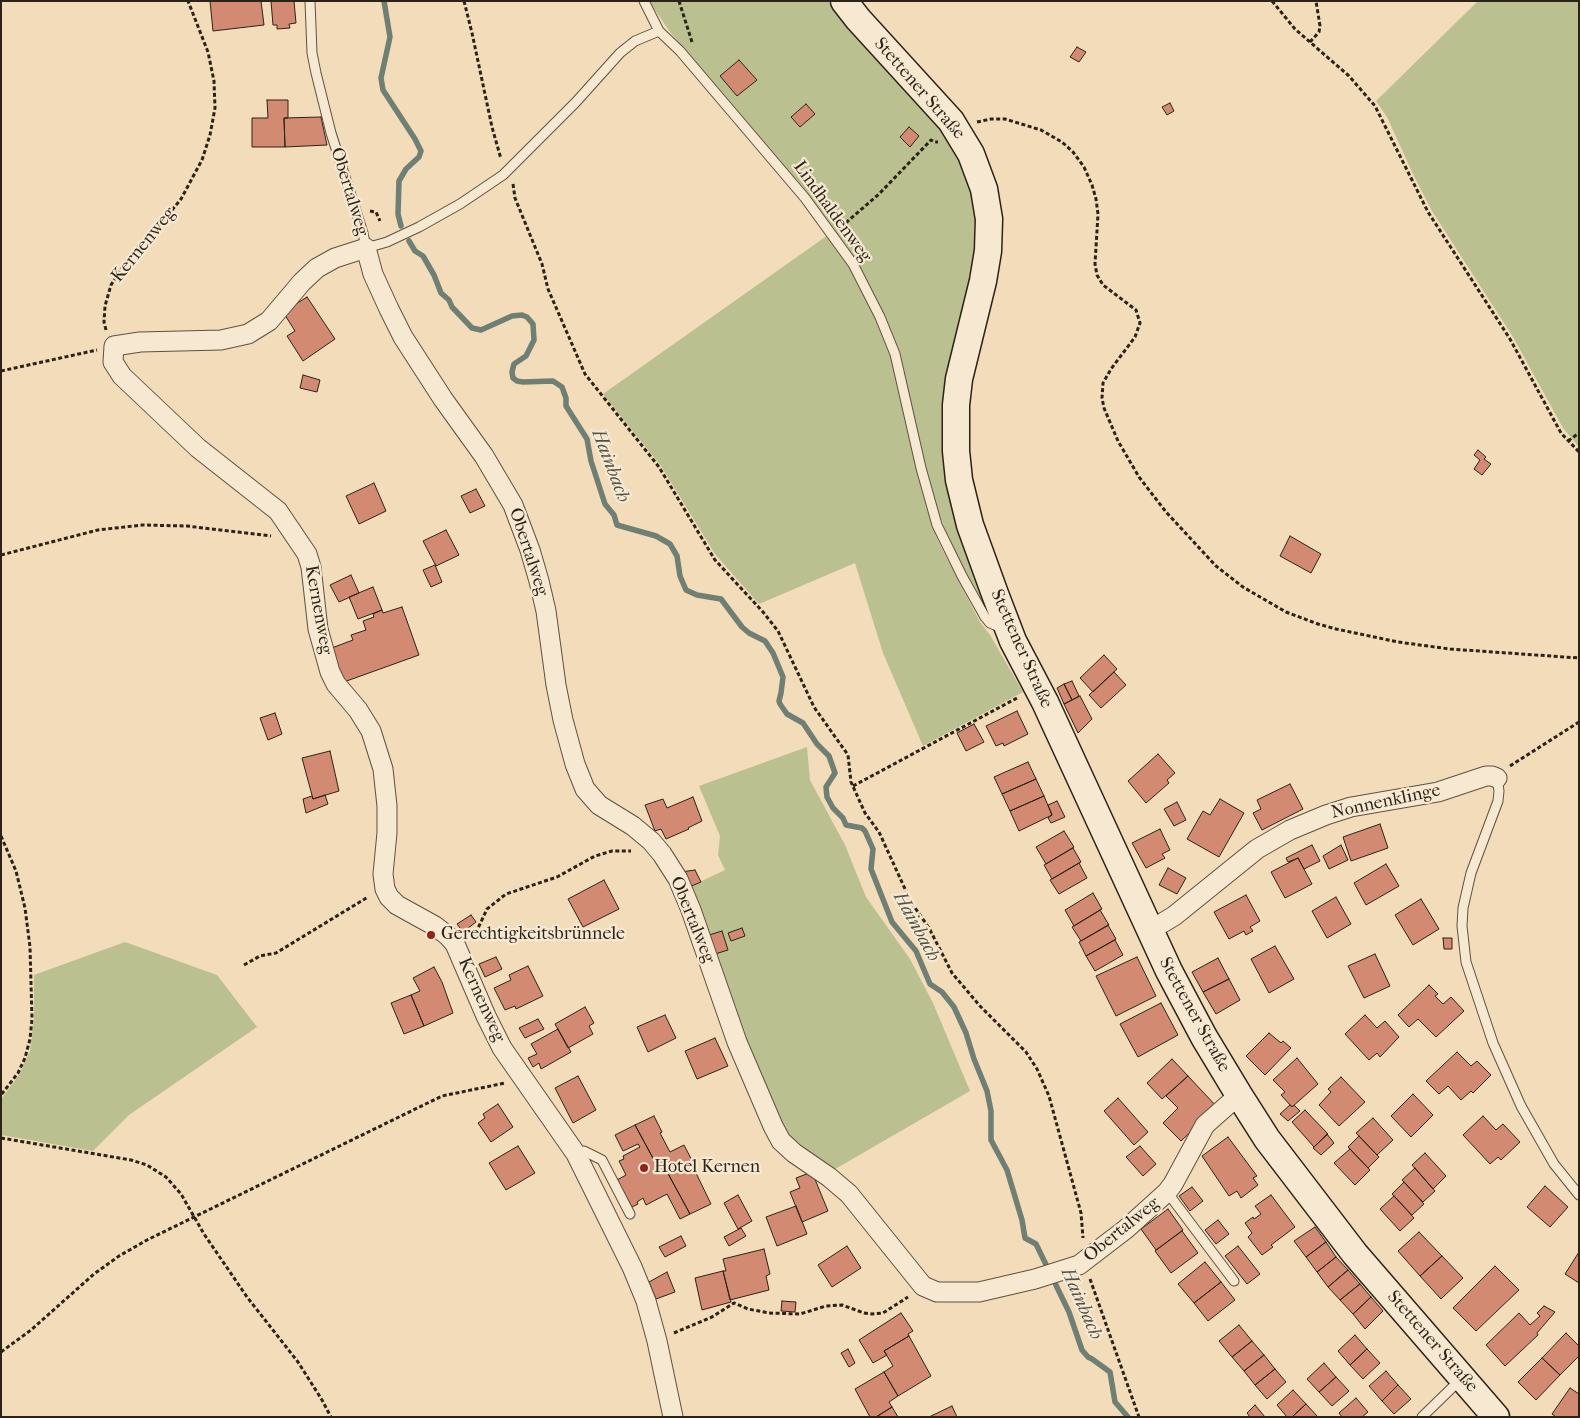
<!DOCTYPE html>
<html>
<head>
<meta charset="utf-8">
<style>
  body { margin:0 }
  #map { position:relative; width:1580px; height:1418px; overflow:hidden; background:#f3dcb9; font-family:"IM FELL French Canon",serif }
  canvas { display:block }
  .frame { position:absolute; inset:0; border:2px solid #2c2318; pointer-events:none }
</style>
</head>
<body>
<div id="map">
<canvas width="1580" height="1418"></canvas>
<div class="frame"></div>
</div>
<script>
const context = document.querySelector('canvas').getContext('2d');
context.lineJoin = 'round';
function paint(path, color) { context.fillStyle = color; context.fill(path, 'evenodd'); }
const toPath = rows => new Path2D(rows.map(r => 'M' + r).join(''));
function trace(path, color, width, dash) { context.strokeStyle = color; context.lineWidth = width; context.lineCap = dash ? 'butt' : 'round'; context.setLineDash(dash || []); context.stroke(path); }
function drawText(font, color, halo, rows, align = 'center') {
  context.font = font + ' "IM FELL French Canon",serif'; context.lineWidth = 4.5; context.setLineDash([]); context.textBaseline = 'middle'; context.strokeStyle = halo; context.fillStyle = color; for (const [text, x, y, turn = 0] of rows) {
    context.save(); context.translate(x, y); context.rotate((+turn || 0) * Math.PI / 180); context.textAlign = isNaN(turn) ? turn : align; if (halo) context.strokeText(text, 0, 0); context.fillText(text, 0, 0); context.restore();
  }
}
paint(toPath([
  [649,1,828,1,848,27,945,133,960,157,977,208,976,252,946,377,942,417,943,460,953,513,965,551,983,595,986,608,961,564,939,515,922,456,898,348,883,313,864,275,850,251,813,202,670,32],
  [1478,1,1579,1,1579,447,1563,428,1513,337,1432,211,1413,174,1387,117,1376,101],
  [828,235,853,273,877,320,890,354,916,466,932,527,942,549,980,622,990,635,1023,692,923,746,883,653,855,563,759,604,715,554,661,466,603,394],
  [807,747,810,780,845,845,866,897,910,959,933,1003,970,1091,830,1172,785,1139,687,888,725,870,718,855,720,836,699,786],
  [125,942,217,975,257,1027,129,1115,93,1151,1,1135,1,1099,19,1075,30,1051,34,1019,34,975]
]), '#bac08f');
trace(toPath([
  [384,1,390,37,381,78,383,90,415,139,421,151,419,157,406,169,399,181,398,214,401,226],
  [409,241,415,251,423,256,434,275,441,293,449,300,452,307,472,328,481,330,512,316,522,315,527,317,533,324,534,340,526,356,514,364,512,372,513,378,517,381,523,382,553,381,562,387,566,398,566,406,587,439,591,461,605,504,614,515,617,525,656,536,670,544,677,556,680,576,686,590,697,595,721,599,742,627,749,633,765,641,773,653,783,677,781,693,779,701,780,704,787,714,803,723,817,744,829,756,835,773,826,787,827,797,833,808,843,818,846,825,862,828,865,831,873,849,871,869,892,922,916,951,930,984,942,992,954,1007,966,1033,974,1059,987,1091,991,1111,991,1140,1007,1170,1022,1220,1025,1238,1036,1244,1069,1312,1082,1350,1088,1357,1092,1359,1110,1372,1115,1402,1128,1417]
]), '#6f7f73', 5.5);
const building = toPath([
  [210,1,261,1,264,25,213,31,210,1],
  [271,1,294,1,296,23,289,24,290,28,277,29,277,25,273,25,271,1],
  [1077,47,1086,52,1079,62,1070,57,1077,47],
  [739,60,757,80,737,96,720,76,739,60],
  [267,100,288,100,288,118,284,118,285,147,252,147,252,118,268,118,267,100],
  [1170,103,1174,111,1167,115,1162,107,1170,103],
  [806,104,815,114,800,127,791,117,806,104],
  [321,117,327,145,285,147,284,118,321,117],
  [909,127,919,136,910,147,900,137,909,127],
  [307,297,335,339,303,361,287,336,295,331,283,312,307,297],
  [303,375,320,380,317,392,300,388,303,375],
  [1478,450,1486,457,1484,459,1491,464,1482,475,1474,469,1480,460,1474,455,1478,450],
  [374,483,386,511,359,524,346,496,374,483],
  [476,489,485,506,470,513,461,496,476,489],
  [446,530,459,555,436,566,423,541,446,530],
  [1290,536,1321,554,1311,573,1280,556,1290,536],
  [435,565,442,582,431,587,423,570,435,565],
  [351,575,359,593,339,602,330,585,351,575],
  [373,587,382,610,358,619,349,597,373,587],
  [402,607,419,655,341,683,329,649,353,640,351,635,366,630,363,621,374,617,373,614,382,610,383,613,402,607],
  [1104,655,1117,669,1093,692,1080,678,1104,655],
  [1114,672,1126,685,1101,708,1089,695,1114,672],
  [1072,681,1079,696,1072,700,1064,684,1072,681],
  [1064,684,1072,700,1064,704,1057,688,1064,684],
  [1080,696,1092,719,1078,733,1064,704,1080,696],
  [1017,711,1028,734,1004,746,1003,743,996,746,986,726,1017,711],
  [275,713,282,734,268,740,260,718,275,713],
  [974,724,984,742,966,751,957,733,974,724],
  [330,751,339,791,313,799,302,758,330,751],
  [1158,754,1175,773,1167,780,1169,783,1146,803,1128,781,1158,754],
  [1028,762,1036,779,1002,794,994,777,1028,762],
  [1036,779,1044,796,1010,811,1002,794,1036,779],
  [1290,784,1303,809,1262,830,1253,813,1261,809,1257,800,1290,784],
  [325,795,328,804,306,813,303,799,312,796,313,799,325,795],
  [1044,796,1052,815,1019,831,1010,811,1044,796],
  [693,797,702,821,688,828,689,829,666,839,661,829,655,831,645,805,663,799,667,808,693,797],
  [1220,799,1244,813,1219,857,1187,839,1203,811,1210,815,1220,799],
  [1057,801,1065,817,1051,823,1048,818,1052,815,1048,805,1057,801],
  [1177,802,1186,820,1174,826,1164,809,1177,802],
  [1380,824,1388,848,1351,861,1343,837,1380,824],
  [1160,829,1170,850,1162,854,1165,858,1146,868,1132,843,1160,829],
  [1064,831,1074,847,1046,864,1036,847,1064,831],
  [1312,845,1320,861,1304,869,1298,858,1288,862,1286,858,1312,845],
  [1341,845,1348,860,1329,869,1323,856,1341,845],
  [1073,848,1081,862,1052,879,1044,865,1073,848],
  [1298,858,1312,884,1285,898,1271,872,1298,858],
  [1079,863,1087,878,1059,894,1050,880,1079,863],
  [1386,864,1399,886,1366,905,1354,883,1386,864],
  [1168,868,1186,878,1177,894,1159,885,1168,868],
  [695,870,701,882,689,887,681,872,695,870],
  [604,880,619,909,583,927,568,899,604,880],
  [1093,893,1102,909,1074,926,1065,910,1093,893],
  [1246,895,1260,921,1250,927,1253,931,1246,935,1244,931,1229,939,1214,912,1246,895],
  [1336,897,1351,924,1327,938,1312,911,1336,897],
  [1421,899,1439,929,1413,945,1395,915,1421,899],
  [1100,910,1109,925,1081,941,1072,927,1100,910],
  [471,915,476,922,463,932,457,924,471,915],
  [1108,925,1116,939,1086,956,1079,942,1108,925],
  [742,928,745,936,731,941,728,933,742,928],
  [722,931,728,950,715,954,709,935,722,931],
  [1443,938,1452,938,1452,949,1444,949,1443,938],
  [1115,940,1123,955,1095,971,1086,956,1115,940],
  [1275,946,1294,979,1269,993,1251,959,1275,946],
  [1375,954,1390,986,1364,998,1348,966,1375,954],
  [496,957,502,969,485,977,479,964,496,957],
  [1137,957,1156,996,1116,1016,1096,976,1137,957],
  [1218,958,1229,979,1203,992,1192,972,1218,958],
  [528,966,543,996,516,1009,515,1006,505,1010,494,988,511,980,509,975,528,966],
  [434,967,442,982,453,1013,424,1026,411,995,420,991,413,978,434,967],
  [1229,979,1240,1000,1216,1014,1203,992,1229,979],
  [1429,985,1438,994,1435,996,1443,1004,1451,997,1464,1011,1436,1037,1418,1019,1409,1027,1398,1015,1429,985],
  [411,995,424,1026,404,1034,391,1003,411,995],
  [1161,1003,1178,1035,1138,1057,1120,1024,1161,1003],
  [585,1007,594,1023,589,1026,593,1034,568,1048,555,1024,585,1007],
  [665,1015,676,1038,648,1052,637,1027,665,1015],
  [1365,1015,1377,1028,1385,1021,1399,1037,1380,1057,1377,1053,1369,1060,1345,1034,1365,1015],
  [538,1019,544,1029,525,1038,519,1028,538,1019],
  [558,1029,571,1052,541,1069,539,1063,533,1067,528,1058,537,1054,531,1044,558,1029],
  [1269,1033,1281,1043,1283,1041,1291,1048,1265,1075,1246,1056,1269,1033],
  [715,1038,728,1066,697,1079,685,1051,715,1038],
  [1457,1052,1471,1066,1477,1061,1491,1075,1473,1093,1471,1091,1461,1100,1448,1086,1439,1094,1426,1081,1457,1052],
  [1297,1058,1318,1084,1292,1107,1281,1095,1285,1092,1273,1080,1297,1058],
  [1172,1059,1188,1076,1162,1099,1147,1083,1172,1059],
  [578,1076,596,1110,573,1123,555,1088,578,1076],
  [1188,1076,1217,1107,1181,1141,1163,1123,1178,1108,1166,1096,1188,1076],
  [1341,1077,1365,1102,1339,1126,1319,1105,1331,1092,1328,1089,1341,1077],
  [1413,1094,1433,1115,1411,1137,1391,1116,1413,1094],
  [1118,1098,1148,1132,1134,1145,1104,1111,1118,1098],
  [498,1104,513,1127,491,1142,478,1123,485,1118,483,1114,498,1104],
  [1290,1105,1292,1107,1294,1105,1300,1111,1288,1121,1280,1114,1290,1105],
  [1305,1110,1328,1134,1314,1147,1292,1122,1305,1110],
  [654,1116,662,1132,660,1133,670,1152,684,1145,698,1172,696,1173,711,1204,690,1214,659,1157,654,1160,635,1125,654,1116],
  [1483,1116,1496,1130,1503,1124,1520,1142,1501,1160,1498,1157,1490,1164,1463,1135,1483,1116],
  [1373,1118,1393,1140,1377,1155,1356,1133,1373,1118],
  [635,1125,654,1160,659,1157,690,1214,680,1219,667,1194,646,1205,643,1198,637,1202,638,1204,632,1207,617,1180,626,1175,619,1161,624,1159,623,1156,640,1147,638,1144,623,1151,615,1135,635,1125],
  [1327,1134,1334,1143,1321,1155,1313,1148,1327,1134],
  [1359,1136,1379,1157,1368,1168,1348,1147,1359,1136],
  [1228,1137,1257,1176,1253,1178,1258,1185,1241,1198,1237,1191,1229,1196,1202,1156,1228,1137],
  [518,1146,535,1173,506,1190,489,1163,518,1146],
  [1140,1146,1156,1164,1143,1176,1126,1157,1140,1146],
  [1350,1149,1370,1170,1355,1185,1334,1163,1350,1149],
  [1425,1153,1446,1176,1433,1189,1412,1165,1425,1153],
  [1415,1168,1435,1191,1423,1202,1402,1180,1415,1168],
  [812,1172,828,1211,802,1222,790,1192,800,1188,796,1178,812,1172],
  [1404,1182,1424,1204,1412,1215,1392,1194,1404,1182],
  [1545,1186,1568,1207,1550,1227,1527,1207,1545,1186],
  [1192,1187,1203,1201,1190,1211,1179,1196,1192,1187],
  [738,1195,752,1221,738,1229,724,1203,738,1195],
  [1271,1195,1295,1227,1271,1245,1273,1247,1262,1255,1248,1237,1252,1233,1245,1223,1253,1217,1254,1219,1261,1214,1255,1206,1271,1195],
  [1394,1196,1414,1218,1400,1231,1380,1209,1394,1196],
  [796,1206,807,1234,777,1246,766,1217,796,1206],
  [1168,1209,1183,1230,1156,1250,1141,1229,1168,1209],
  [1218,1220,1229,1234,1216,1244,1205,1230,1218,1220],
  [1315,1227,1326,1242,1306,1257,1294,1241,1315,1227],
  [741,1228,746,1236,729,1246,724,1237,741,1228],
  [1182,1231,1198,1253,1171,1273,1155,1251,1182,1231],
  [1419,1232,1442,1256,1420,1276,1398,1251,1419,1232],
  [681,1236,686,1246,665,1257,659,1247,681,1236],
  [1326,1242,1336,1257,1317,1272,1306,1257,1326,1242],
  [847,1246,861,1268,832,1287,818,1265,847,1246],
  [1238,1246,1260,1274,1247,1284,1225,1256,1238,1246],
  [764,1249,770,1274,766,1276,769,1290,730,1300,723,1271,726,1271,723,1259,764,1249],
  [1579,1252,1579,1283,1565,1274,1579,1252],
  [1442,1256,1463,1278,1441,1299,1420,1276,1442,1256],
  [1336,1257,1348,1270,1328,1287,1317,1272,1336,1257],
  [1205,1262,1221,1282,1194,1303,1178,1284,1205,1262],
  [1495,1266,1519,1290,1476,1331,1453,1308,1495,1266],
  [1348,1270,1360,1284,1340,1300,1328,1287,1348,1270],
  [723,1271,731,1302,702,1310,695,1278,723,1271],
  [667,1272,675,1292,656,1299,649,1282,667,1272],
  [1221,1282,1235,1300,1208,1321,1194,1303,1221,1282],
  [1360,1284,1371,1297,1353,1314,1340,1300,1360,1284],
  [1371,1297,1383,1311,1365,1329,1353,1314,1371,1297],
  [782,1301,796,1302,795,1312,781,1311,782,1301],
  [1544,1306,1555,1312,1537,1333,1538,1335,1505,1366,1486,1345,1519,1313,1530,1325,1540,1316,1537,1313,1544,1306],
  [901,1313,913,1331,908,1334,909,1336,884,1351,887,1355,873,1363,859,1340,901,1313],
  [1239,1325,1252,1341,1232,1357,1219,1341,1239,1325],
  [1566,1333,1579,1346,1579,1356,1560,1375,1542,1358,1566,1333],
  [1355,1335,1367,1349,1350,1365,1338,1351,1355,1335],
  [909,1336,931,1376,898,1396,884,1372,893,1366,884,1351,909,1336],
  [1252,1341,1264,1355,1244,1371,1232,1357,1252,1341],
  [848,1349,855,1363,849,1367,841,1353,848,1349],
  [1367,1349,1380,1363,1363,1379,1350,1365,1367,1349],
  [1264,1355,1275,1369,1255,1385,1244,1371,1264,1355],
  [1542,1358,1560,1375,1536,1400,1518,1382,1542,1358],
  [1324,1363,1336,1377,1319,1392,1307,1379,1324,1363],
  [1275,1369,1286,1382,1267,1399,1255,1385,1275,1369],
  [1386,1371,1398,1385,1382,1401,1369,1386,1386,1371],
  [884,1372,898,1396,889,1402,892,1407,876,1417,870,1417,855,1389,884,1372],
  [1336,1377,1349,1391,1332,1406,1319,1392,1336,1377],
  [1398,1385,1411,1399,1394,1414,1382,1401,1398,1385],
  [1570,1388,1579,1394,1579,1417,1556,1417,1552,1414,1570,1388],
  [1293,1390,1306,1404,1292,1417,1287,1417,1277,1405,1293,1390],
  [1356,1398,1368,1412,1362,1417,1342,1417,1339,1413,1356,1398],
  [1306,1404,1318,1417,1292,1417,1306,1404],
  [1255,1405,1265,1417,1250,1417,1247,1413,1255,1405],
  [952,1406,957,1417,929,1417,952,1406],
  [892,1407,898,1417,876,1417,892,1407]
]);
paint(building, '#d28a73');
trace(building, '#2c2318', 1);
const service = toPath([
  [310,1,312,53,316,73,331,133,363,233,366,248,387,242,419,227,460,204,503,175,576,102,620,53,635,41,659,31],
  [644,1,659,31,680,51,805,198,853,264,880,317,895,354,921,468,937,525,962,576,985,617,990,623,1002,628],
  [1497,778,1499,791,1498,801,1471,873,1463,908,1462,926,1466,962,1493,1043,1521,1106,1554,1164,1579,1195],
  [576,1154,584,1151,602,1160,630,1214],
  [1167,1192,1234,1281],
  [1422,1417,1461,1379]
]);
const minor = toPath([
  [1149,931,1174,916,1257,849,1290,830,1326,815,1351,807,1438,792,1486,776,1492,776,1497,778],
  [673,1417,657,1341,646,1301,632,1267,576,1154,502,1048,486,1016,455,944,448,936,435,926,397,905,389,897,385,889,383,874,387,833,387,806,383,769,371,731,358,710,336,684,330,672,318,629,311,567,307,554,278,511,198,448,122,376,113,362,114,346,140,342,221,340,248,334,269,321,302,282,317,268,335,258,366,248,373,274,389,309,403,337,443,399,484,456,513,505,530,550,539,581,546,611,556,685,563,720,575,764,585,789,599,805,633,826,651,841,662,854,678,879,691,910,737,1042,773,1126,781,1141,794,1153,829,1177,849,1194,923,1286,937,1292,979,1292,1035,1279,1079,1265,1126,1229,1167,1192,1173,1184,1205,1125,1239,1095]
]);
const secondary = toPath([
  [844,1,858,19,951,121,971,154,984,189,989,219,988,251,983,281,959,379,956,405,956,451,959,480,970,525,995,594,1013,641,1045,702,1169,971,1204,1037,1239,1095,1267,1139,1355,1254,1496,1417]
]);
trace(service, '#5e5140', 11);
trace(minor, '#5e5140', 21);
trace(secondary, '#2c2318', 29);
trace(toPath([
  [464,1,472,33,492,127,501,159],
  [679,1,692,42],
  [1272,1,1295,29,1349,76,1375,106,1428,212,1510,339,1561,433,1579,452],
  [1310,42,1319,32,1320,26,1316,1],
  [977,122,991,119,1005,119,1041,130,1062,142,1073,152,1084,167,1092,185,1096,199,1098,214,1095,264,1097,275,1103,285,1136,310,1140,323,1135,337,1111,369,1103,383,1102,398,1104,408,1118,441,1139,477,1166,512,1216,566,1243,587,1286,612,1318,624,1336,629,1398,642,1450,649,1579,658],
  [513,184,515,198,542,264,548,289,585,374,659,467,715,560,763,612,778,631,814,707,848,755,851,782,865,813,879,832,911,902,929,928,952,973,980,1006,1026,1052,1037,1069,1049,1096,1081,1213,1083,1238],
  [370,211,376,212,380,221],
  [841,227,879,194,931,140,935,142,938,142],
  [106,330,104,322,105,306,111,285,129,257,164,220,181,199,202,160,210,135,215,108,214,81,208,52,188,1],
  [1,371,97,350],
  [1568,441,1579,433],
  [1,555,98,530,142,525,187,526,271,536],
  [1510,766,1579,722],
  [853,786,1017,698],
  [1,836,16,871,25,908,30,947,32,1019,30,1039,25,1058,18,1073,1,1095],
  [473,939,487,909,506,894,557,877,595,856,612,851,631,851],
  [244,965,260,956,276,953,368,897],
  [1,1138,131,1160,147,1165,166,1177,181,1194,204,1234,247,1297,298,1362,322,1400,331,1417],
  [1090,1279,1139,1417],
  [674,1333,712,1317,734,1303,748,1309,769,1313,800,1314,826,1306,842,1305,864,1313,872,1314,883,1313,908,1297],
  [1,1352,31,1330,94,1274,119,1256,147,1240,442,1096,505,1083]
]), '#2c2318', 3, [4, 2.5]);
trace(service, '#f7e8d2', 9);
trace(minor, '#f7e8d2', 19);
trace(secondary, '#f7e8d2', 26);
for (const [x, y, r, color] of [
  [431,935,5,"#8f2418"],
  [644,1168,5,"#8f2418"]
]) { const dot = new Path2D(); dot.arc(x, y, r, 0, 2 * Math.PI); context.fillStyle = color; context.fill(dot); trace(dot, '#f7e8d2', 2); }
drawText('18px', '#2c2318', '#f7e8d2', [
  ["Stettener Straße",919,89,49],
  ["Obertalweg",349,192,73],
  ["Lindhaldenweg",832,212,54],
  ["Kernenweg",144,245,-51],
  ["Obertalweg",528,552,72],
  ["Kernenweg",318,610,80],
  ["Stettener Straße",1021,649,66],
  ["Nonnenklinge",1386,802,-12],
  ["Obertalweg",692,920,68],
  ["Kernenweg",481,1000,66],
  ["Stettener Straße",1194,1015,61],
  ["Obertalweg",1122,1230,-39],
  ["Stettener Straße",1432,1342,49]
]);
drawText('18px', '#2c2318', '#f7e8d2', [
  ["Gerechtigkeitsbrünnele",441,935],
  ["Hotel Kernen",654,1168]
], 'left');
drawText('italic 19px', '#4d5145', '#f7e8d2', [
  ["Hainbach",610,466,69],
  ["Hainbach",916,927,61],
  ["Hainbach",1081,1304,66]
]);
</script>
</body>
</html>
